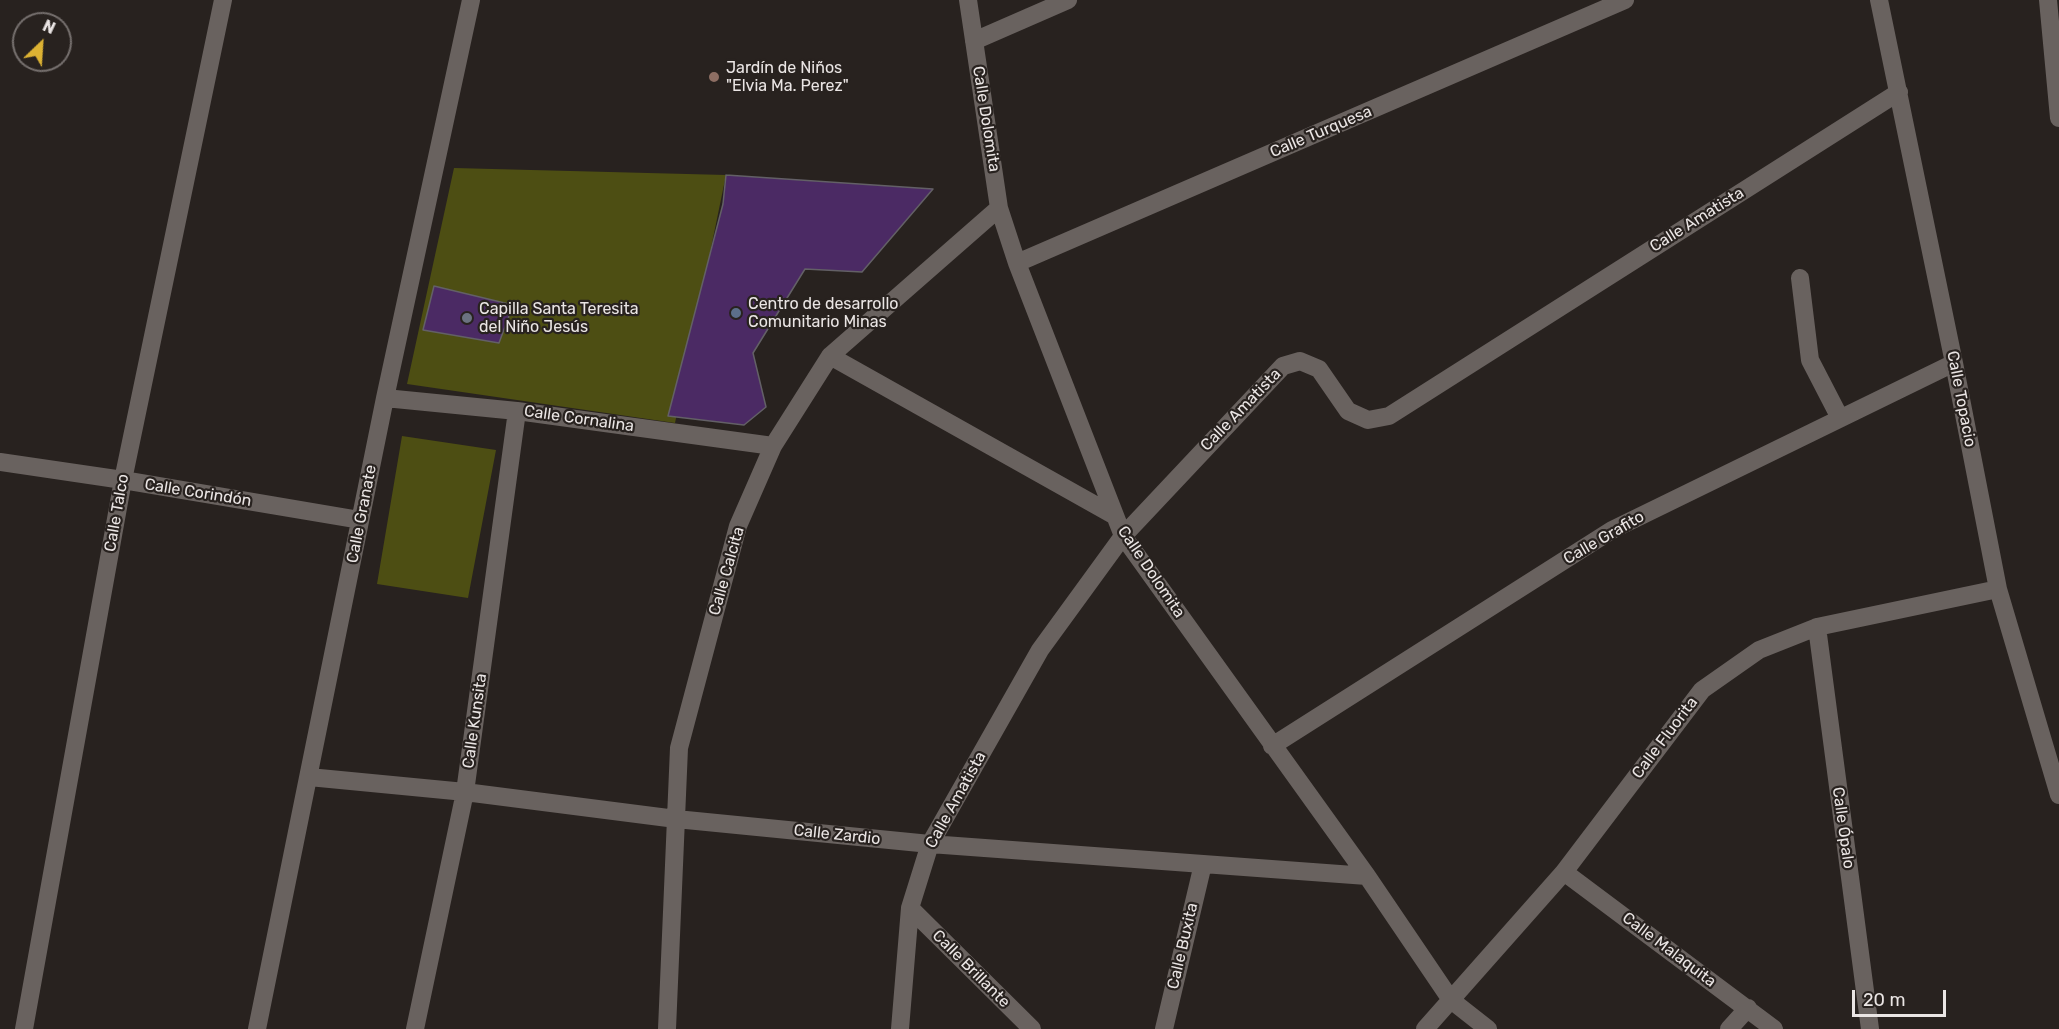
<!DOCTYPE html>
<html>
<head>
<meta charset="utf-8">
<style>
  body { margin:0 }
  #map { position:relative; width:2059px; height:1029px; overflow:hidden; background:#28221f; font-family:Rubik,sans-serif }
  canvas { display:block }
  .north { position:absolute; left:12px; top:12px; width:60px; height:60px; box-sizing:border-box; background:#28221f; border:2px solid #76706e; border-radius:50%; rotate:25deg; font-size:16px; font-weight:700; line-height:24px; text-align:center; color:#eae5e4 }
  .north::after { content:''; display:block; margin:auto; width:21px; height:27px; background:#dcb233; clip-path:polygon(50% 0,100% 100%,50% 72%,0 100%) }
  .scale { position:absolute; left:1852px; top:990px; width:94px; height:27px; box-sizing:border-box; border:3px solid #eae5e4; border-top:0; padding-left:8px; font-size:18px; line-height:21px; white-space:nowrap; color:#eae5e4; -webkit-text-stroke:4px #28221f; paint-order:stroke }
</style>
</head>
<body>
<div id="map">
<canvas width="2059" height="1029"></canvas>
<div class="north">N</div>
<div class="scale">20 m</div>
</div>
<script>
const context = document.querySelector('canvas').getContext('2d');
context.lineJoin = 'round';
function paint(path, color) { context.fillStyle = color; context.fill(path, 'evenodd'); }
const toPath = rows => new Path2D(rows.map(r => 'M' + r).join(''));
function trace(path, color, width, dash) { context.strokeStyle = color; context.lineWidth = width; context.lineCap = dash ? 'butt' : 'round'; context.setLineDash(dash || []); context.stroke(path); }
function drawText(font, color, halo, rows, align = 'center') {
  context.font = font + ' Rubik,sans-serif'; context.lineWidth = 4.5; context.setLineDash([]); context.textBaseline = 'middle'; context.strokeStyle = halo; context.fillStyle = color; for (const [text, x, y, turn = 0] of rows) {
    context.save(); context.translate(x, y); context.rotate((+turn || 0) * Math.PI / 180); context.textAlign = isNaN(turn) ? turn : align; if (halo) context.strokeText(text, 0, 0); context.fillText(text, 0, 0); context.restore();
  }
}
paint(toPath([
  [454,168,726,175,675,423,407,384],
  [402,436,496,450,468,598,377,584]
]), '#4d4e13');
const building = toPath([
  [726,175,933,189,862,272,805,269,753,353,766,407,744,425,668,416,723,204,726,175],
  [434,286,513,305,499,343,423,330,434,286]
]);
paint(building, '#4b2a64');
trace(building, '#636066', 1.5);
trace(toPath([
  [968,0,999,208,1017,263,1123,536,1367,876,1451,1000,1488,1029],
  [1879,0,1954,363,1998,589,2059,795],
  [2048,0,2059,118],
  [974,41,1068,0],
  [1017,263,1625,0],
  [1800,278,1810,360,1840,418],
  [830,356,1115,516],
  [385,398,517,411,773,446],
  [0,462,123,480,360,520],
  [1817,627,1870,1029],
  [1272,746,1612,530,1954,363],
  [309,777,465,792,676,819,930,844,1367,876],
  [1564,872,1774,1029],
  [910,908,1032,1029],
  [24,1029,123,480,223,0],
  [257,1029,385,398,471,0],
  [415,1029,465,792,517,411],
  [667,1029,679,748,738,526,773,446,830,356,999,208],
  [900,1029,910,908,930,844,1040,650,1123,536,1283,366,1300,361,1319,369,1348,411,1368,420,1389,416,1899,92],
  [1164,1029,1203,864],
  [1425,1029,1564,872,1702,690,1759,650,1817,627,1998,589],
  [1729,1029,1748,1008]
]), '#69625f', 18);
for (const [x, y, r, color] of [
  [714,77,6,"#8d6e63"],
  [736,313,6,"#5c6f8a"],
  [467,318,6,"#6b7280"]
]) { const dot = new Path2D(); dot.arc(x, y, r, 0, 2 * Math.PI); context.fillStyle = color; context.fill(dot); trace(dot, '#28221f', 2); }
drawText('16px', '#eae5e4', '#28221f', [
  ["Jardín de Niños",726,68],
  ["\"Elvia Ma. Perez\"",726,86],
  ["Centro de desarrollo",748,304],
  ["Comunitario Minas",748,322],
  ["Capilla Santa Teresita",479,309],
  ["del Niño Jesús",479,327]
], 'left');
drawText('16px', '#eae5e4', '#28221f', [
  ["Calle Dolomita",986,119,81],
  ["Calle Turquesa",1321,132,-23],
  ["Calle Amatista",1697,220,-32],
  ["Calle Topacio",1961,399,79],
  ["Calle Amatista",1241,410,-46],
  ["Calle Cornalina",579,419,8],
  ["Calle Corindón",198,493,9],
  ["Calle Talco",117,513,-80],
  ["Calle Granate",362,514,-79],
  ["Calle Grafito",1604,538,-30],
  ["Calle Calcita",727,571,-74],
  ["Calle Dolomita",1151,572,56],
  ["Calle Kunsita",475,721,-82],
  ["Calle Fluorita",1665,738,-53],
  ["Calle Amatista",956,800,-61],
  ["Calle Ópalo",1843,828,82],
  ["Calle Zardio",837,835,6],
  ["Calle Buxita",1183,946,-77],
  ["Calle Malaquita",1669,950,37],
  ["Calle Brillante",971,969,45]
]);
</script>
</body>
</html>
